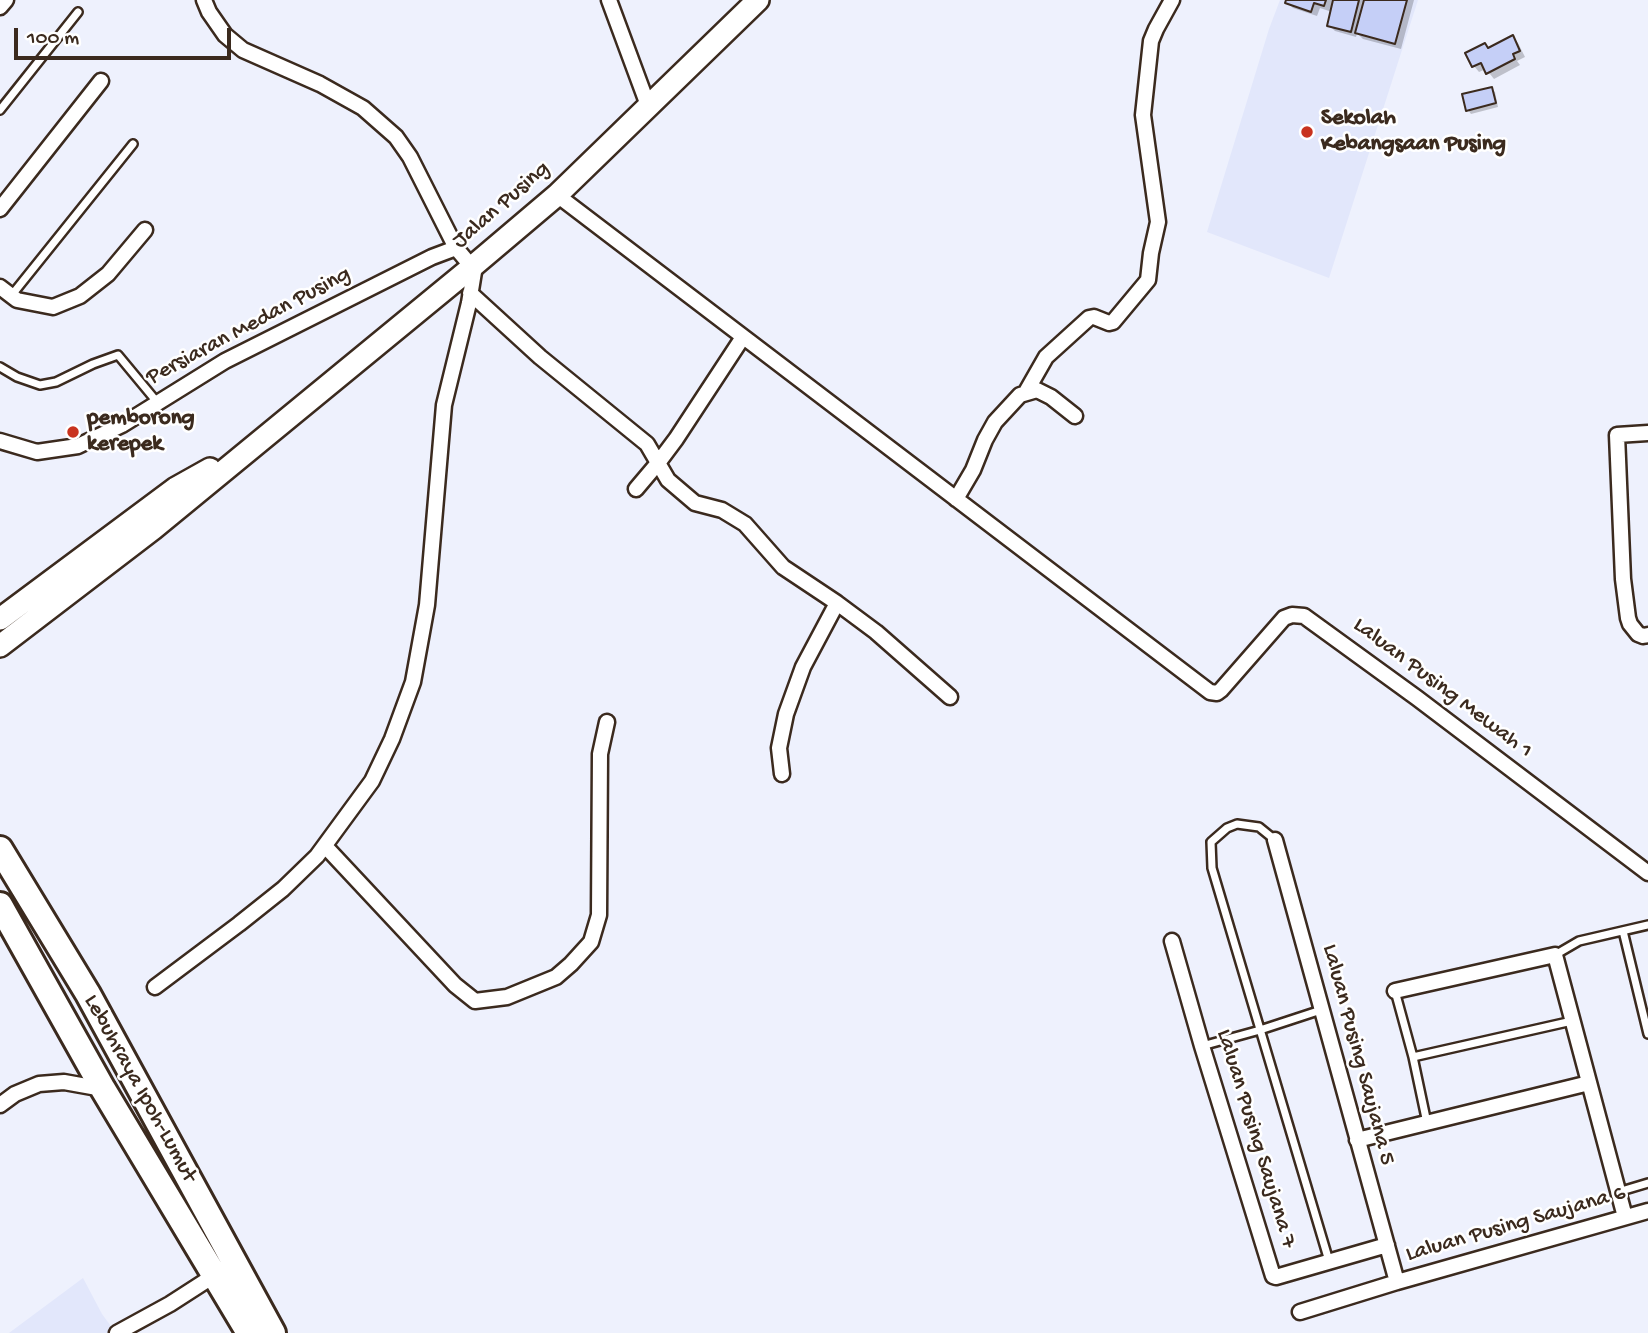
<!DOCTYPE html>
<html>
<head>
<meta charset="utf-8">
<style>
  body { margin:0 }
  #map { position:relative; width:1648px; height:1333px; overflow:hidden; background:#eef1fd; font-family:"Gochi Hand",sans-serif }
  canvas { display:block }
  .scale { position:absolute; left:14px; top:28px; width:217px; height:32px; box-sizing:border-box; border:4px solid #3b2a1e; border-top:0; padding-left:9px; font-size:21px; line-height:24px; white-space:nowrap; color:#3b2a1e; -webkit-text-stroke:5px #fff; paint-order:stroke }
</style>
</head>
<body>
<div id="map">
<canvas width="1648" height="1333"></canvas>
<div class="scale">100 m</div>
</div>
<script>
const context = document.querySelector('canvas').getContext('2d');
context.lineJoin = 'round';
function paint(path, color) { context.fillStyle = color; context.fill(path, 'evenodd'); }
const toPath = rows => new Path2D(rows.map(r => 'M' + r).join(''));
function trace(path, color, width, dash) { context.strokeStyle = color; context.lineWidth = width; context.lineCap = dash ? 'butt' : 'round'; context.setLineDash(dash || []); context.stroke(path); }
function drawText(font, color, halo, rows, align = 'center') {
  context.font = font + ' "Gochi Hand",sans-serif'; context.lineWidth = 5; context.setLineDash([]); context.textBaseline = 'middle'; context.strokeStyle = halo; context.fillStyle = color; for (const [text, x, y, turn = 0] of rows) {
    context.save(); context.translate(x, y); context.rotate((+turn || 0) * Math.PI / 180); context.textAlign = isNaN(turn) ? turn : align; if (halo) context.strokeText(text, 0, 0); context.fillText(text, 0, 0); context.restore();
  }
}
paint(toPath([
  [1280,0,1418,0,1329,278,1207,232,1269,29],
  [83,1278,102,1314,116,1333,9,1333]
]), '#e2e7fb');
paint(toPath([
  [1288,0,1414,0,1401,49,1363,39,1357,33,1356,37,1335,31,1329,25,1332,12,1320,8,1317,16,1293,8,1287,2],
  [1512,37,1518,43,1525,57,1517,61,1520,65,1494,79,1486,69,1479,72,1474,66,1489,49],
  [1491,89,1495,92,1498,107,1471,114,1468,110]
]), '#0003');
const building = toPath([
  [1286,0,1326,0,1324,6,1314,3,1311,12,1285,3,1286,0],
  [1333,0,1359,0,1351,32,1327,26,1333,0],
  [1364,0,1407,0,1395,44,1355,33,1364,0],
  [1513,35,1520,51,1513,54,1515,59,1486,74,1481,63,1472,67,1465,53,1485,43,1488,48,1513,35],
  [1492,87,1496,103,1466,111,1462,94,1492,87]
]);
paint(building, '#c5cff7');
trace(building, '#3b2a1e', 2);
const service = toPath([
  [0,110,78,12],
  [11,296,133,144],
  [0,367,17,377,40,385,56,382,93,364,118,355,157,402],
  [1275,840,1259,827,1237,824,1227,828,1211,842,1212,868,1329,1261],
  [1623,931,1648,1034],
  [1555,955,1579,941,1648,925],
  [1395,991,1413,1057,1427,1123],
  [1202,1046,1260,1030,1321,1010],
  [1413,1057,1572,1021],
  [1618,1192,1648,1183]
]);
const minor = toPath([
  [204,0,209,12,225,35,243,50,320,84,363,108,396,137,410,157,456,248],
  [609,0,649,108],
  [0,7,6,0],
  [557,195,1210,692,1217,693,1221,690,1284,618,1292,615,1304,616,1417,698,1648,873],
  [0,209,101,81],
  [0,287,17,300,53,307,80,296,108,274,145,230],
  [470,293,540,357,647,444,668,480,695,503,722,510,745,524,783,567,837,603,803,667,786,714,779,748,782,774],
  [1026,392,1046,357,1089,318,1094,317,1109,323,1113,322,1148,280,1151,253,1158,222,1143,115,1151,41,1156,29,1172,0],
  [1648,433,1617,435,1623,579,1628,618,1630,624,1638,634,1643,636,1648,635],
  [0,441,37,452,78,446,122,425,225,361,432,257,456,248,472,267,474,272,469,303,444,405,427,605,413,682,392,739,372,781,317,856,283,889,239,924,155,987],
  [636,489,658,463,676,439,743,337],
  [956,499,973,470,985,440,995,422,1020,395,1037,390,1051,397,1075,416],
  [837,603,876,632,950,697],
  [1275,840,1397,1282],
  [325,846,455,985,475,1001,507,997,556,977,571,964,591,942,599,915,600,754,607,722],
  [1172,941,1202,1046,1273,1276,1276,1277,1387,1245],
  [1395,991,1555,955,1625,1217],
  [0,1105,15,1094,39,1084,64,1082,103,1089],
  [1357,1140,1589,1083],
  [1300,1312,1397,1282,1648,1211],
  [117,1333,170,1304,215,1275]
]);
const secondary = toPath([
  [0,619,176,488,210,469],
  [0,646,153,529,472,267,557,195,758,0]
]);
const trunk = toPath([
  [0,849,88,994,273,1333],
  [0,905,103,1089,249,1333]
]);
trace(service, '#3b2a1e', 12);
trace(minor, '#3b2a1e', 19);
trace(secondary, '#3b2a1e', 26);
trace(trunk, '#3b2a1e', 30);
trace(service, '#fff', 7);
trace(minor, '#fff', 14);
trace(secondary, '#fff', 21);
trace(trunk, '#fff', 24);
for (const [x, y, r, color] of [
  [1307,132,7,"#c8321e"],
  [73,432,7,"#c8321e"]
]) { const dot = new Path2D(); dot.arc(x, y, r, 0, 2 * Math.PI); context.fillStyle = color; context.fill(dot); trace(dot, '#fff', 2.5); }
drawText('bold 23px', '#3b2a1e', '#fff', [
  ["Sekolah",1321,119],
  ["Kebangsaan Pusing",1321,145],
  ["pemborong",87,419],
  ["kerepek",87,445]
], 'left');
drawText('23px', '#3b2a1e', '#fff', [
  ["Jalan Pusing",502,206,-41],
  ["Persiaran Medan Pusing",249,327,-28],
  ["Laluan Pusing Mewah 1",1442,689,37],
  ["Laluan Pusing Saujana 5",1357,1055,75],
  ["Lebuhraya Ipoh-Lumut",139,1089,61],
  ["Laluan Pusing Saujana 7",1255,1139,73],
  ["Laluan Pusing Saujana 6",1516,1225,-16]
]);
</script>
</body>
</html>
